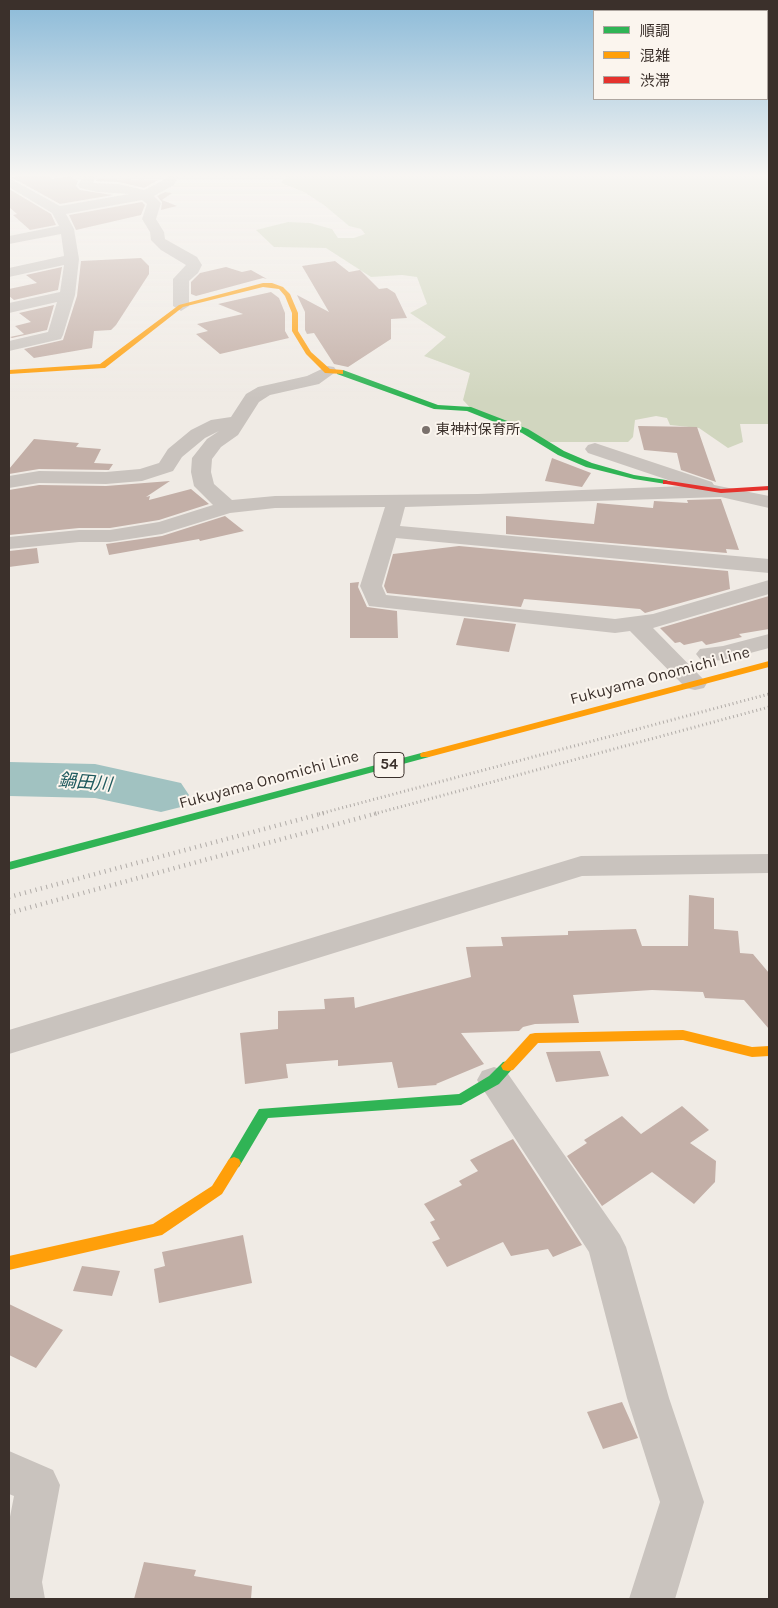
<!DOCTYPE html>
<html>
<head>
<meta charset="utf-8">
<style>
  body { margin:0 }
  #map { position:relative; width:778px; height:1608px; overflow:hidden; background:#f0ebe5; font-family:Karla,"Noto Sans JP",sans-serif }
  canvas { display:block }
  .frame { position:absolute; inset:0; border:10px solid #3b302b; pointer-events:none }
  .legend { position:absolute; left:593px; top:10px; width:175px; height:90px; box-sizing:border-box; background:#fbf5ee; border:1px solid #aea6a0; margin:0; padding:6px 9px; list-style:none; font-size:15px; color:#3b302b }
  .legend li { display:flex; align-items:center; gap:10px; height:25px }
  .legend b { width:25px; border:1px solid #aea6a0 }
</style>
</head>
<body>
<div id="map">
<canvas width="778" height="1608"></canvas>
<div class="frame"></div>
<ul class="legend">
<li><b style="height:6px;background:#30b455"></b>順調</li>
<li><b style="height:6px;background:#ff9f0a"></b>混雑</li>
<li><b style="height:6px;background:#e5322d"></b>渋滞</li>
</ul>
</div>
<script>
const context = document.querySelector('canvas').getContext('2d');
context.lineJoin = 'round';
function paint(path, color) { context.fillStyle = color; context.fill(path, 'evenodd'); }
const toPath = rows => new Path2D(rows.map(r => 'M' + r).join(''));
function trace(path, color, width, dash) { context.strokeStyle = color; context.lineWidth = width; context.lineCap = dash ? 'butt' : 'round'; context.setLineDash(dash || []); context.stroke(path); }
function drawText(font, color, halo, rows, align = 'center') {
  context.font = font + ' Karla,"Noto Sans JP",sans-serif'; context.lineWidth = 4; context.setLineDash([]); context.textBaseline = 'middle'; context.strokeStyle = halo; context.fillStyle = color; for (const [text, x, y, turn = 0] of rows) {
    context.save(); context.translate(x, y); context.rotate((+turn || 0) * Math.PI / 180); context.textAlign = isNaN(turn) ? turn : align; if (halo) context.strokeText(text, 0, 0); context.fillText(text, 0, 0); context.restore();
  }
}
paint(toPath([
  [288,174,769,174,769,424,740,424,743,442,728,448,699,428,670,425,667,418,656,416,635,420,633,437,628,442,550,442,476,414,463,400,470,373,424,356,446,337,410,313,427,304,417,277,402,275,371,277,326,248,274,247,256,230,288,222,310,223,332,229,338,238,354,238,365,234,361,229,349,226,324,205,304,192,281,183]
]), '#d1d6bf');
paint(toPath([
  [9,762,95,764,181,783,189,795,181,807,161,812,95,798,9,796,9,762]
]), '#a1c2c1');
paint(toPath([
  [35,174,46,174,52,179,70,176,78,181,76,186,80,190,113,195,60,204,11,177],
  [97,179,158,180,144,188,119,182,96,181],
  [9,189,51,214,56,225,30,230,13,215,17,214,9,207],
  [165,192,172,193,162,200,177,206,161,210,162,202,157,196],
  [142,202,145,205,141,215,76,230,69,215],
  [141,258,149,266,149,274,116,325,111,330,94,331,92,348,34,358,24,349,63,340,77,296,81,261],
  [335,261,349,272,360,270,379,289,387,288,395,293,407,318,391,319,391,339,348,367,334,364,314,333,307,334,305,330,305,312,297,295,329,312,302,266],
  [62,267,58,290,14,300,9,296,9,289,37,283,26,275],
  [226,267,242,272,251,270,267,279,263,278,196,296,191,294,191,282,200,273],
  [271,292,279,298,285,313,285,331,289,338,220,354,196,334,208,331,197,324,243,314,218,304],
  [54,305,47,330,12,338,10,337,24,334,15,326,31,322,19,313],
  [638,426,697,427,716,482,681,470,677,453,644,450],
  [34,439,79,443,76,447,101,449,94,463,113,464,109,470,39,469,9,474,9,469],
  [552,458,591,473,582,487,545,481],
  [170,481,146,497,150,496,149,500,191,489,209,504,159,520,110,528,79,528,9,535,9,490,39,485,106,486],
  [721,499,739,550,726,549,727,553,506,534,506,516,594,524,597,503,653,508,654,501,688,503,687,500],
  [225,516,244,531,200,541,199,539,109,555,106,544,162,536],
  [459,546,728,571,730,589,645,613,640,609,524,599,521,607,387,593,384,586,393,554],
  [37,548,39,563,9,567,9,551],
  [359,582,358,587,367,607,397,611,398,638,350,638,350,583],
  [769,596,769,629,739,634,742,637,706,645,702,641,684,645,680,642,675,643,660,628],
  [464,618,516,624,509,652,456,645],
  [689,895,714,898,714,929,738,931,740,953,753,954,769,973,769,1029,744,1000,705,998,703,992,652,990,573,995,579,1023,535,1024,523,1027,519,1031,461,1033,484,1064,436,1084,437,1085,398,1088,392,1062,338,1066,338,1060,286,1064,288,1078,245,1084,240,1033,278,1029,278,1011,325,1009,324,999,354,997,355,1008,471,977,466,947,503,946,501,937,568,935,568,931,636,929,642,946,688,946],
  [600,1051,609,1076,556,1082,546,1052],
  [682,1106,709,1130,690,1143,716,1161,715,1182,694,1204,652,1172,602,1206,567,1156,587,1143,584,1140,622,1116,641,1134],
  [513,1139,582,1245,553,1257,548,1249,511,1256,503,1242,447,1267,432,1242,440,1239,430,1222,435,1220,424,1204,462,1185,459,1181,478,1171,470,1160],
  [243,1235,252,1283,159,1303,154,1269,165,1266,162,1252],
  [82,1266,120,1271,112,1296,73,1291],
  [9,1304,63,1330,36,1368,9,1355],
  [622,1402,638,1438,603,1449,587,1412],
  [144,1562,196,1570,194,1576,252,1586,251,1599,134,1599]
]), '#c3afa7');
paint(toPath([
  [85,174,97,174,93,183,119,184,144,190,164,180,167,174,179,174,174,185,154,196,161,203,156,219,164,232,165,239,197,257,202,265,198,273,189,281,189,306,181,311,173,306,173,279,186,265,161,250,151,240,150,232,142,219,147,204,142,200,66,214,74,229,79,259,75,295,63,335,61,339,9,351,9,341,48,332,57,302,9,313,9,303,60,292,64,265,9,277,9,268,64,256,61,234,9,244,9,236,59,226,52,213,9,187,9,178,60,206,129,194,97,192,80,188,78,185,85,174],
  [328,366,334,367,337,371,319,384,270,395,259,402,238,435,221,447,212,459,211,472,214,484,232,500,275,496,478,494,686,486,588,453,585,449,588,445,595,443,712,482,714,485,769,496,769,508,721,497,405,507,400,526,769,559,769,573,396,538,382,586,386,595,615,619,653,614,769,580,769,594,653,628,707,683,704,688,695,690,686,688,630,631,615,633,369,606,360,586,385,507,275,508,230,513,162,534,110,542,79,542,9,549,9,537,79,530,110,530,159,522,213,505,194,486,191,472,192,458,207,439,219,431,205,438,182,457,173,471,142,481,106,484,39,483,9,488,9,476,39,471,106,472,140,469,159,463,168,449,191,430,211,420,231,417,246,394,258,387,307,376,328,366],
  [769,634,769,648,724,660,708,661,700,659,696,654,700,649,723,646,769,634],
  [769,854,769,873,582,876,9,1054,9,1030,581,856,769,854],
  [494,1067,506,1071,620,1235,626,1247,669,1398,704,1502,675,1599,629,1599,660,1502,627,1398,589,1252,477,1080,482,1071,494,1067],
  [9,1451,53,1470,60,1485,42,1582,45,1599,9,1599,9,1522,14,1496,9,1494,9,1451]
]), '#c9c3be');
paint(toPath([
  [337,370,343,370,438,405,471,407,528,429,564,451,592,463,634,475,666,480,670,482,666,484,634,479,586,467,558,455,522,433,467,411,434,409,337,374,337,370],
  [425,752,430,755,429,757,9,870,9,862,425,752],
  [508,1061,513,1062,515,1066,499,1084,461,1105,268,1118,239,1167,234,1169,229,1167,227,1163,259,1109,459,1094,489,1076,503,1062,508,1061]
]), '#30b455');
paint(toPath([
  [263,283,272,283,283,287,290,294,298,313,298,331,311,352,330,369,343,370,343,374,325,373,306,354,292,331,292,313,285,296,279,289,263,287,183,307,105,368,9,374,9,370,100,364,179,305,263,283],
  [769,661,769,667,429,757,421,757,420,755,421,753,769,661],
  [683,1030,752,1047,769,1046,769,1056,752,1057,683,1040,538,1043,513,1070,508,1071,503,1070,501,1066,530,1034,535,1033,683,1030],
  [234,1157,239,1159,241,1163,222,1194,162,1235,9,1270,9,1256,153,1224,212,1186,229,1159,234,1157]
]), '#ff9f0a');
paint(toPath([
  [663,480,721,489,769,486,769,490,721,493,666,484,663,484,663,480]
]), '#e5322d');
trace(toPath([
  [319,814,769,694],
  [374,814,769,707]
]), '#b1aca8', 3, [1, 3]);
trace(toPath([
  [9,897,324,813],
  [9,913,378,813]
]), '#b1aca8', 4.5, [1, 4.5]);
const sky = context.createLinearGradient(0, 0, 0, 399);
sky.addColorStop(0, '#8bbad8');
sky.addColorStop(0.44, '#f8f6f3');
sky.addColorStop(1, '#f8f6f300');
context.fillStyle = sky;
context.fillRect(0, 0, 778, 399);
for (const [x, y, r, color] of [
  [426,430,5,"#7a716c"]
]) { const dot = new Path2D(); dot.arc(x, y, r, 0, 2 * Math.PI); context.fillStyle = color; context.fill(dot); trace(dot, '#fbf5ee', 2); }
drawText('14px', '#3b302b', '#fbf5ee', [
  ["東神村保育所",436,430]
], 'left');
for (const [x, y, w] of [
  [389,765,30]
]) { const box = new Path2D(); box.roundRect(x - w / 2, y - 12.5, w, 25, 4); context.fillStyle = '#fbf5ee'; context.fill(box); trace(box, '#3b302b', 1); }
drawText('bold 15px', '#3b302b', null, [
  ["54",389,765]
]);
drawText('16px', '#3b302b', '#fbf5ee', [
  ["Fukuyama Onomichi Line",660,676,-15],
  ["Fukuyama Onomichi Line",269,780,-15]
]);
drawText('italic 18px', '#1f5a5e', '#fbf5ee', [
  ["鍋田川",85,783,5]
]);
</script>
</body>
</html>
